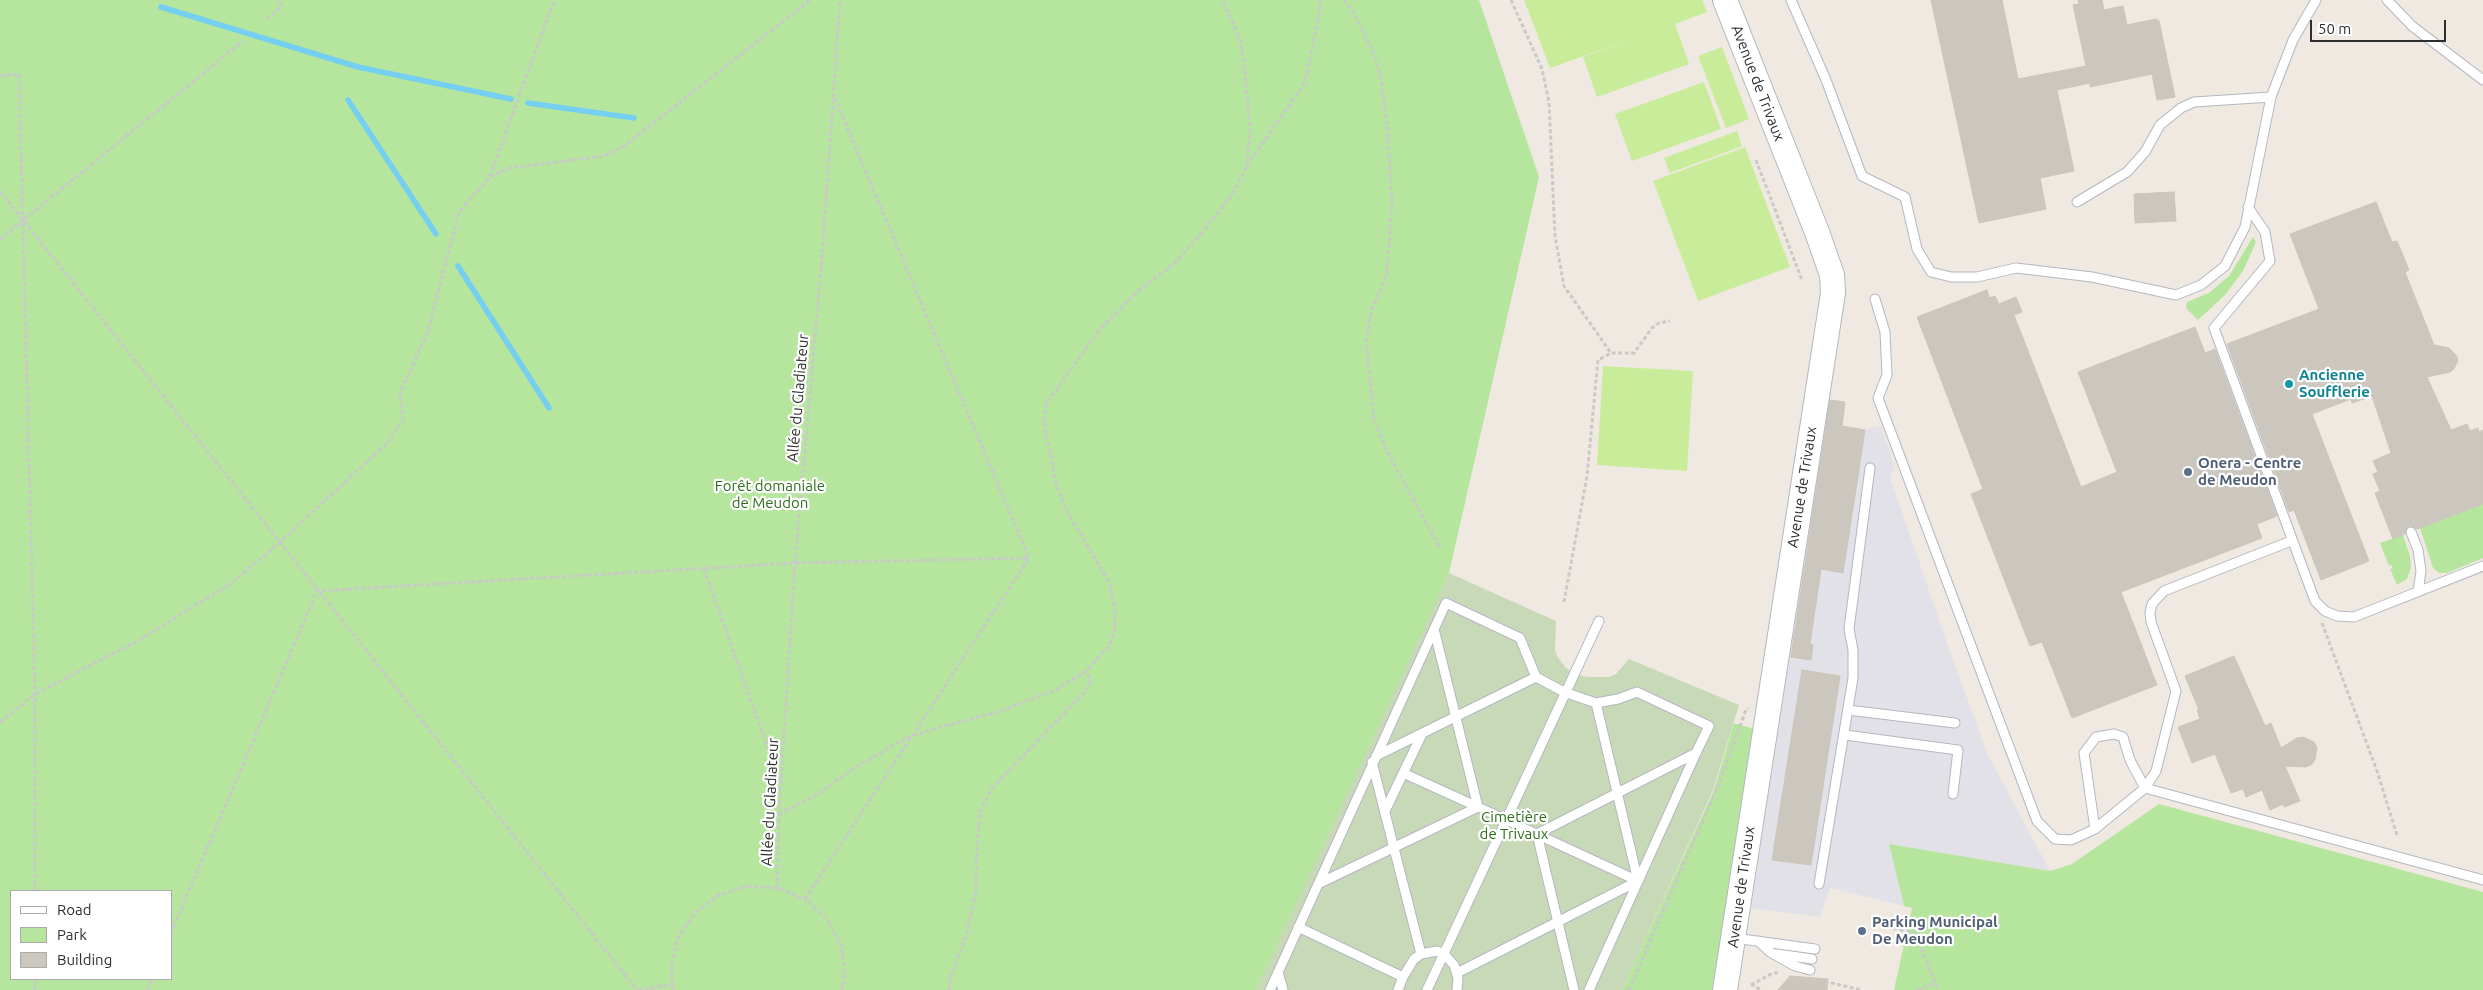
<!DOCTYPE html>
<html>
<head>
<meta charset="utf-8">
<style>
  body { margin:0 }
  #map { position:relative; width:2483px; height:990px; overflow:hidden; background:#efe9e1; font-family:Ubuntu,sans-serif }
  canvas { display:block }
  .legend { position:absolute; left:10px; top:890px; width:162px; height:90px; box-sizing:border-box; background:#fff; border:1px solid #ababab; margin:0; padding:6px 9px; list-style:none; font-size:15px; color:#2e2e2e }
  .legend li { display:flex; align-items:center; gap:10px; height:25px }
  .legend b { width:25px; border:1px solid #ababab }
  .scale { position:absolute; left:2310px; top:20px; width:136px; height:22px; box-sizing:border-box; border:2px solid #2e2e2e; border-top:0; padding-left:6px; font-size:15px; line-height:18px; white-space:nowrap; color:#2e2e2e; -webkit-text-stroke:4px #fff; paint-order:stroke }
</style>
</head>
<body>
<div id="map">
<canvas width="2483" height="990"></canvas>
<ul class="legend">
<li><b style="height:6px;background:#fff"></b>Road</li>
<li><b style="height:14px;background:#b6e59e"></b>Park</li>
<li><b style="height:14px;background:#cbc7bf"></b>Building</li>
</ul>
<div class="scale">50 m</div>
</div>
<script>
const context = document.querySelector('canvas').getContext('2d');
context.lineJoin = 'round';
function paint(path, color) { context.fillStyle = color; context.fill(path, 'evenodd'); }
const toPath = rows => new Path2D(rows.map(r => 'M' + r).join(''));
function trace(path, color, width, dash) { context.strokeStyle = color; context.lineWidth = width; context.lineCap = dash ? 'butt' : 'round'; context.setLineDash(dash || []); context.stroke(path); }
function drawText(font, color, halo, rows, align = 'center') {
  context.font = font + ' Ubuntu,sans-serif'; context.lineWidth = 4.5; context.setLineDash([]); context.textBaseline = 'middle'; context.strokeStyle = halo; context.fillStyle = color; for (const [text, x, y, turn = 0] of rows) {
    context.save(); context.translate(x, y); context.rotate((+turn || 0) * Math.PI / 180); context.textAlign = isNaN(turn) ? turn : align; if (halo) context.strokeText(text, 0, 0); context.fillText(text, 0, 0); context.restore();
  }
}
paint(toPath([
  [1829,400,1845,402,1842,426,1865,430,1881,426,1895,468,1890,477,1949,649,1988,755,2050,871,1889,844,1904,906,1830,888,1820,917,1751,908]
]), '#e3e1e8');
paint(toPath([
  [0,0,1479,0,1539,177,1449,573,1343,808,1256,990,0,990],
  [11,891,171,891,171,979,11,979],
  [2253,237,2256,242,2243,271,2225,295,2198,320,2186,308,2187,302,2209,293,2229,276],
  [2483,504,2483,558,2447,573,2439,573,2433,568,2420,528],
  [2403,535,2410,556,2411,567,2407,579,2397,585,2390,569,2393,568,2391,565,2389,566,2380,543],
  [1734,723,1758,730,1714,990,1622,990,1714,790],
  [2159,804,2483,892,2483,990,1894,990,1912,908,1904,906,1889,844,2050,871,2072,864]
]), '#b6e59e');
paint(toPath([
  [1449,573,1556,621,1555,650,1557,656,1566,668,1575,674,1587,677,1609,677,1616,674,1629,659,1739,705,1713,790,1622,990,1256,990]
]), '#c8d9b8');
paint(toPath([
  [1524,0,1702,0,1707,12,1675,24,1689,64,1597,97,1583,57,1635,38,1550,68],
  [1722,47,1749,119,1726,128,1698,56],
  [1704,82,1721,129,1632,161,1615,114],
  [1737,131,1742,146,1670,173,1664,158],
  [1745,147,1790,267,1698,301,1653,181],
  [1603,366,1693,371,1687,471,1597,465]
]), '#c9ec9a');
trace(toPath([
  [161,7,358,67,511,99],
  [348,100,436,234],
  [528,103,634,118],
  [458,266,549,408]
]), '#75cff0', 5.5);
const building = toPath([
  [1931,0,2002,0,2018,79,2086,66,2073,5,2079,4,2078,0,2102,0,2104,10,2123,6,2127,25,2156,19,2159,21,2175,97,2157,100,2152,74,2090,87,2090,83,2057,90,2074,171,2040,178,2046,209,1979,223,1931,0],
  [2174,192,2176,221,2135,223,2134,194,2174,192],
  [2376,202,2392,242,2397,241,2409,270,2405,272,2434,345,2449,348,2456,355,2458,360,2454,369,2450,372,2427,377,2451,430,2467,424,2470,431,2478,428,2479,432,2483,430,2483,504,2417,529,2412,526,2408,526,2405,534,2393,539,2375,493,2380,491,2373,474,2378,472,2373,461,2391,453,2372,396,2352,403,2351,399,2312,414,2369,561,2321,580,2294,510,2289,512,2227,344,2319,309,2290,234,2376,202],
  [1987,290,1989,298,1995,296,1999,304,2016,297,2022,312,2014,315,2081,487,2117,472,2078,372,2195,327,2205,353,2215,349,2277,516,2257,524,2262,538,2121,592,2157,685,2072,718,2042,642,2030,646,1971,494,1983,489,1917,317,1987,290],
  [1830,400,1845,402,1842,426,1865,430,1843,573,1821,569,1810,644,1813,645,1811,660,1791,657,1830,400],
  [2234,656,2265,726,2271,723,2281,748,2297,738,2303,737,2314,742,2317,748,2315,760,2311,765,2305,767,2285,766,2300,801,2284,807,2283,804,2270,810,2262,790,2246,797,2243,789,2231,793,2215,754,2192,763,2178,727,2200,719,2197,710,2199,710,2185,676,2234,656],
  [1802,670,1840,676,1811,865,1772,860,1802,670],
  [1790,976,1828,979,1827,990,1778,990,1790,976]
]);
paint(building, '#cbc7bf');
trace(building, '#cbc5ba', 1);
const service = toPath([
  [1791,0,1826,80,1862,176,1905,197,1917,249,1931,272,1951,277,1977,277,2016,268,2092,277,2176,295,2201,285,2225,266,2245,227,2271,97,2293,40,2316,0],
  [2387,0,2412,26,2483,80],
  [2077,202,2127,172,2145,152,2160,125,2181,108,2194,102,2271,97],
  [2248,207,2265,232,2270,261,2214,328,2315,601,2325,611,2337,616,2354,617,2483,566],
  [1875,299,1885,332,1887,375,1878,398,2037,821,2055,839,2071,840,2095,829,2145,788,2130,760,2123,737,2114,734,2096,737,2084,753,2095,829],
  [2411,532,2418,550,2421,571,2418,592],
  [2291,541,2164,591,2152,604,2150,613,2151,622,2176,691,2156,771,2145,788,2483,880],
  [1596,703,1618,699,1637,692,1709,726,1696,753],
  [1848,710,1955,723],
  [1845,735,1958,750,1953,794],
  [1376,756,1536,677,1564,692,1596,703,1638,881],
  [1372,762,1421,954],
  [1403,773,1478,807,1434,629],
  [1385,811,1422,734],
  [1318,884,1478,807,1638,881],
  [1819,884,1853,678,1853,650,1849,629,1870,468],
  [1298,927,1403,977],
  [1734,938,1815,949],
  [1758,941,1770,952,1795,966,1810,970],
  [1777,954,1812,959],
  [1278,972,1283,990],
  [1457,973,1638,881],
  [1270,990,1446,603,1520,638,1536,677],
  [1398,990,1403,977,1414,959,1421,954,1437,951,1444,954,1454,965,1458,978,1457,990],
  [1427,990,1599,621],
  [1574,990,1537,834,1696,753,1589,990]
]);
const secondary = toPath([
  [1725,0,1817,232,1832,275,1833,293,1725,990]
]);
trace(service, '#b4b7c1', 11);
trace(secondary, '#b4b7c1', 26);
trace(toPath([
  [1344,0,1355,15,1373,52,1380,74,1387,123,1392,201,1389,249,1386,276,1372,310,1366,339,1374,419,1388,453,1440,548],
  [1511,0,1542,69,1549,102,1555,236,1564,286,1611,353],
  [267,19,282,6,277,0],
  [0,76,19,74,35,694,35,891],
  [1756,160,1802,280],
  [1247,166,1304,84,1316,32,1321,0],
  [490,176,551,8,556,0],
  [0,191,637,990],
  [0,239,243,41],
  [704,569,780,782],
  [1564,602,1587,476,1598,360,1611,353,1634,353,1652,328,1659,323,1670,321],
  [2322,623,2377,771,2397,835],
  [0,722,35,694,136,642,232,583,279,543,387,443,403,420,400,393,427,334,459,212,490,177,510,168,604,156,623,147,810,0],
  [779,814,815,796,856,767,906,738,941,727,998,712,1057,689,1086,671,1109,646,1115,630,1115,608,1110,584,1065,508,1056,482,1044,423,1046,404,1100,329,1141,288,1173,265,1199,236,1231,196,1247,166,1250,130,1244,60,1240,39,1222,0],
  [777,888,779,814,795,563,821,269,840,0],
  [805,899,1029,558,833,94],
  [1887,927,1915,933,1938,990],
  [171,933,317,591,795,563,1029,558],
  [35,979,35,990],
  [1818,980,1862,990],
  [1751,984,1761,990],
  [1751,985,1773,973,1778,973],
  [147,990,152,979],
  [638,990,673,984],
  [673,990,671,966,678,937,695,913,719,895,747,886,777,888,805,899,827,919,841,945,845,974,842,990],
  [949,990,951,977,967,933,976,890,977,846,980,812,992,788,1084,693,1091,681,1086,671],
  [1629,990,1718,786,1746,710,1748,708],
  [1917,990,1935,983]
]), '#c9c9c9', 3, [4, 2.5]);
trace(service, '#fff', 9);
trace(secondary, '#fff', 24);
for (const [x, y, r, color] of [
  [2289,384,5,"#0f9aa8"],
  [2188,472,5,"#5c6f8a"],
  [1862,931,5,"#5c6f8a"]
]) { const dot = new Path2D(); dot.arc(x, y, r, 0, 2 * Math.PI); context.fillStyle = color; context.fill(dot); trace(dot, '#fff', 2); }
drawText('15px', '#2e2e2e', '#fff', [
  ["Avenue de Trivaux",1758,83,69],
  ["Allée du Gladiateur",798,398,-85],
  ["Avenue de Trivaux",1802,487,-81],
  ["Allée du Gladiateur",770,802,-87],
  ["Avenue de Trivaux",1741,887,-82]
]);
drawText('bold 15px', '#0d838f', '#fff', [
  ["Ancienne",2299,375],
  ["Soufflerie",2299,392]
], 'left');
drawText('bold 15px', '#4e5e75', '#fff', [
  ["Onera - Centre",2198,463],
  ["de Meudon",2198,480],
  ["Parking Municipal",1872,922],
  ["De Meudon",1872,939]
], 'left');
drawText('15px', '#2c6e1b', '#fff', [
  ["Forêt domaniale",770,486],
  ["de Meudon",770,503],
  ["Cimetière",1514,817],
  ["de Trivaux",1514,834]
]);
</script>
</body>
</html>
